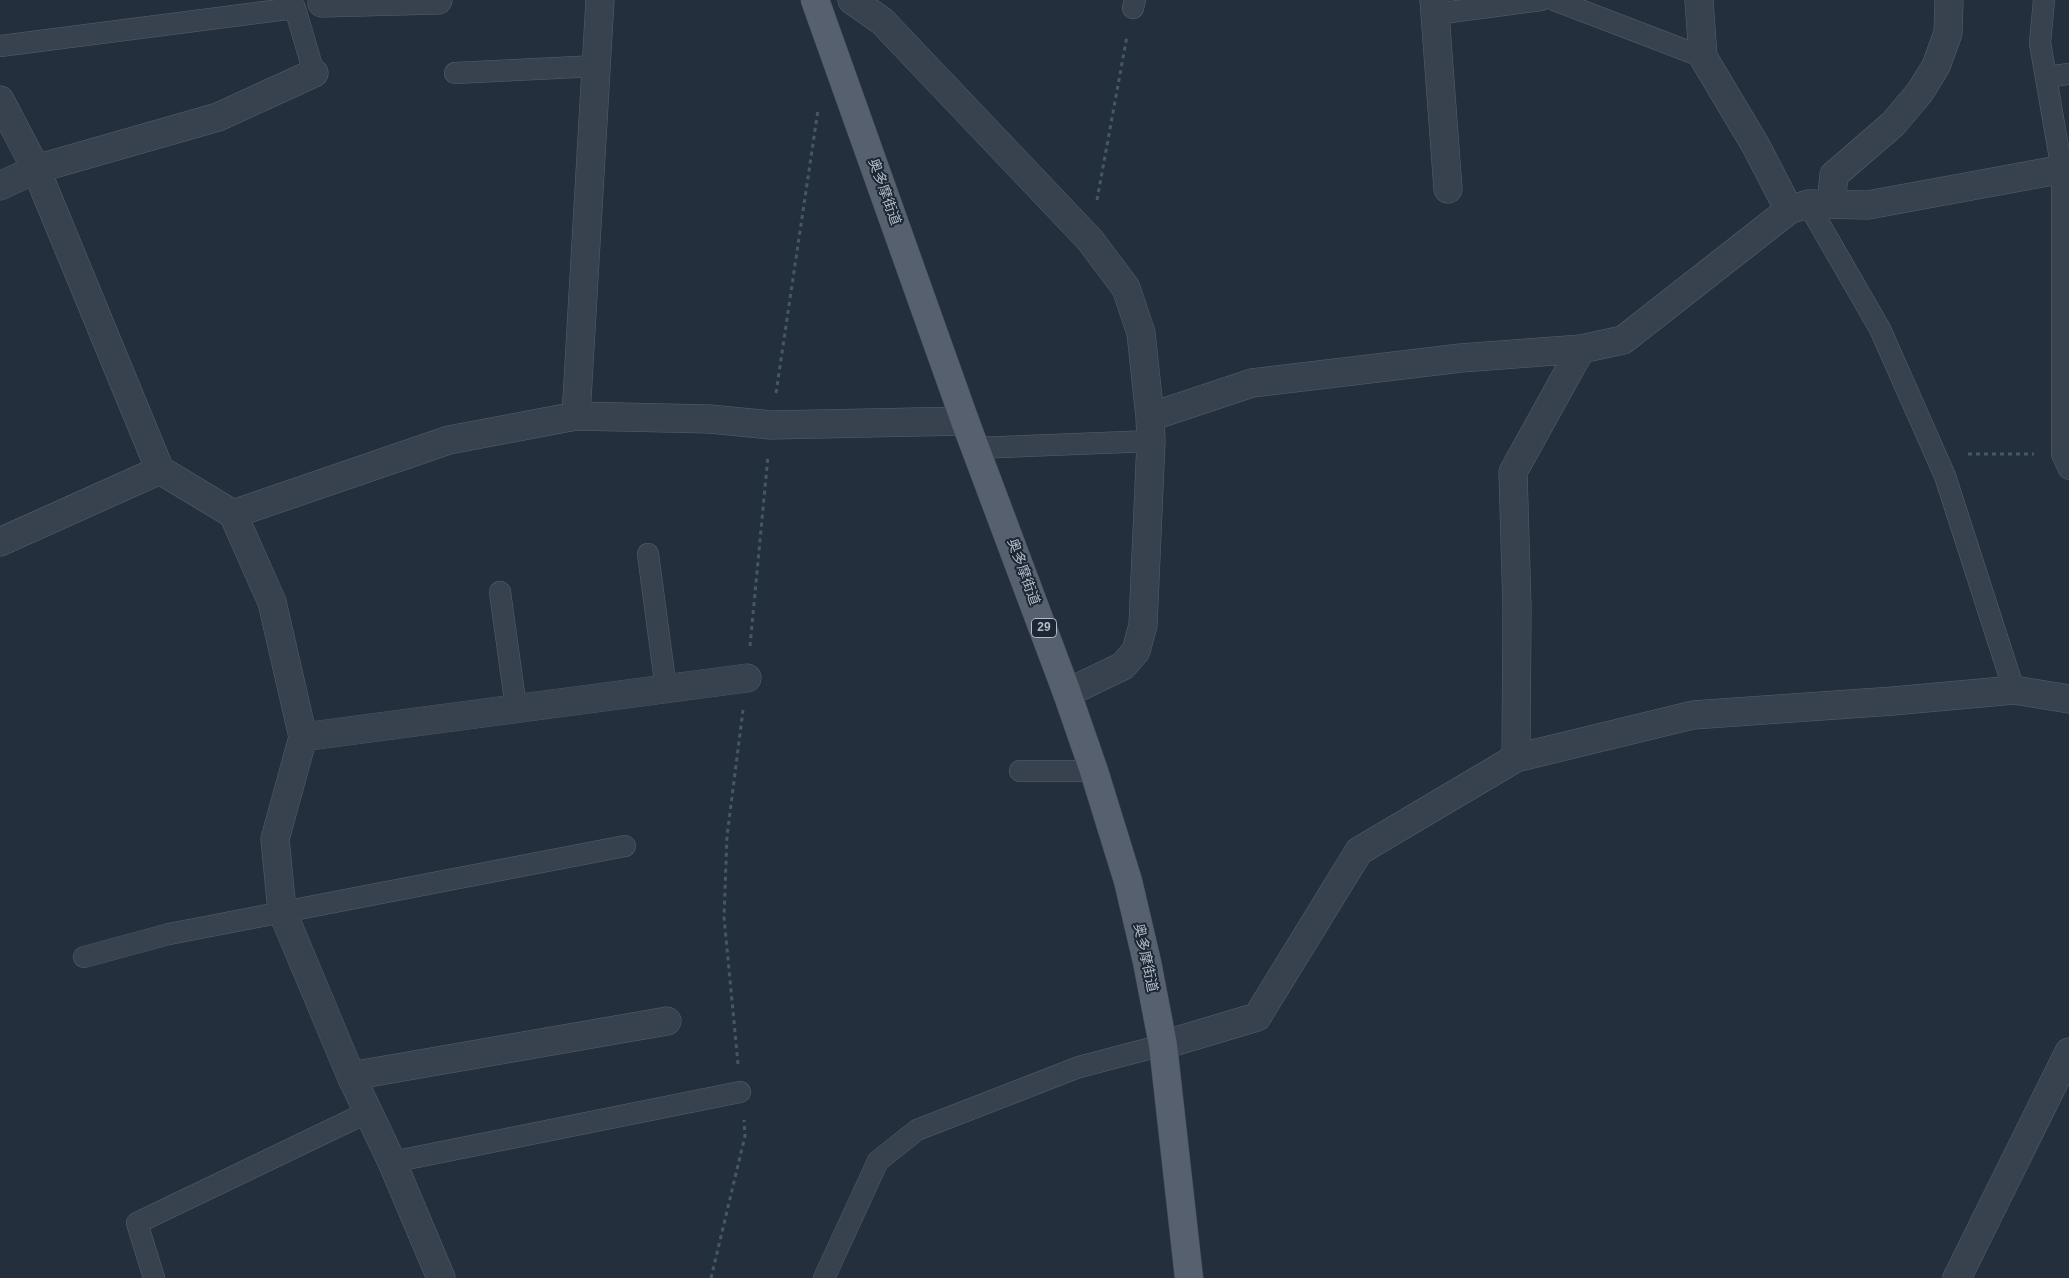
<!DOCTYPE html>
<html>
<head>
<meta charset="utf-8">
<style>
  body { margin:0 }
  canvas { display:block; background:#242f3e }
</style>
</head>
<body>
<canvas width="2069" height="1278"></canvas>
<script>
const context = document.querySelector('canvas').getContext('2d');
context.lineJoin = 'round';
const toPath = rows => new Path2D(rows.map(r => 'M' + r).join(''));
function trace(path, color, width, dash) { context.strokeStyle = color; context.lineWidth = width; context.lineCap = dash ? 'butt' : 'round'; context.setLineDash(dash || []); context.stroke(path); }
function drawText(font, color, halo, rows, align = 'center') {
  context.font = font + ' Helvetica,"Noto Sans JP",sans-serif'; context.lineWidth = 4; context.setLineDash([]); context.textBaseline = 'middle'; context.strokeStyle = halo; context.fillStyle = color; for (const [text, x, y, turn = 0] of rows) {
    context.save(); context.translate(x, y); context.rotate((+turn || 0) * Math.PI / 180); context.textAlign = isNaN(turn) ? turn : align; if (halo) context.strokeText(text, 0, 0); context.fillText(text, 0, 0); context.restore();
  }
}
const service = toPath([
  [1554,0,1703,57],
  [2044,0,2040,43,2062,170,2062,454,2069,469],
  [1133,8,1135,0],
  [1435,14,1541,0],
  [0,46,295,8,314,73],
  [455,73,597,66],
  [2046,77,2069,74],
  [1808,204,1880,329,1945,476,2014,690],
  [976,448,1151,441],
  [648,554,666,689],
  [500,592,516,708],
  [1020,771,1094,771],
  [84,957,169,934,625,846],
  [392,1162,740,1092],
  [154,1278,137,1223,368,1112],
  [824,1278,878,1161,917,1130,1079,1067,1163,1045]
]);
const minor = toPath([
  [852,0,882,21,1090,240,1126,288,1141,333,1150,417,1151,441,1143,625,1136,651,1123,666,1067,693],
  [1699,0,1703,57,1756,146,1789,210],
  [322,3,438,0],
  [0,100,36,169,160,470,233,514,272,602,303,737,275,839,282,911,351,1076,392,1162,441,1278],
  [0,186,36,169,218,117,314,73],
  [1831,204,1834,175,1893,124,1920,92,1936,66,1948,33,1949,0],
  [576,416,600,0],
  [1150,417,1252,383,1461,358,1581,349,1623,340,1789,210,1808,204,1868,205,2069,168],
  [233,514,449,440,576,416,710,419,771,425,965,421],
  [0,542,160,470],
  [303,737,747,678],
  [1516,758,1517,607,1513,472,1581,349],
  [1163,1045,1257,1017,1359,851,1516,758,1693,715,1893,701,2014,690,2069,699],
  [351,1076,667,1021],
  [1957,1278,2069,1052]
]);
const tertiary = toPath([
  [1434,0,1448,189]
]);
const primary = toPath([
  [815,0,965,421,1067,693,1094,771,1128,881,1147,962,1163,1045,1189,1278]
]);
trace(service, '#565f6c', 22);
trace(minor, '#565f6c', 29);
trace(tertiary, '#565f6c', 29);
trace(primary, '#414a57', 29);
trace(toPath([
  [1097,200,1127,36],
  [776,393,818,110],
  [1968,454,2034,454],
  [750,646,768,456],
  [738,1064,724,917,727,836,743,710],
  [711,1278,745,1136,744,1120]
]), '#44595c', 3, [4, 4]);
trace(service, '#38414e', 21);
trace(minor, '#38414e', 28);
trace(tertiary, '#38414e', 28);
trace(primary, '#56606e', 28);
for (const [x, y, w] of [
  [1044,628,25]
]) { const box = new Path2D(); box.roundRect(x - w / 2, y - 9.5, w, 19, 4); context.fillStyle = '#1d2633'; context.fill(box); trace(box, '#b4bcc9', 1); }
drawText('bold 12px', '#b4bcc9', null, [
  ["29",1044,628]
]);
drawText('14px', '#b4bcc9', '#1d2633', [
  ["奥多摩街道",884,192,70],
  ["奥多摩街道",1023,572,70],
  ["奥多摩街道",1145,958,78]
]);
</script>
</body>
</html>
